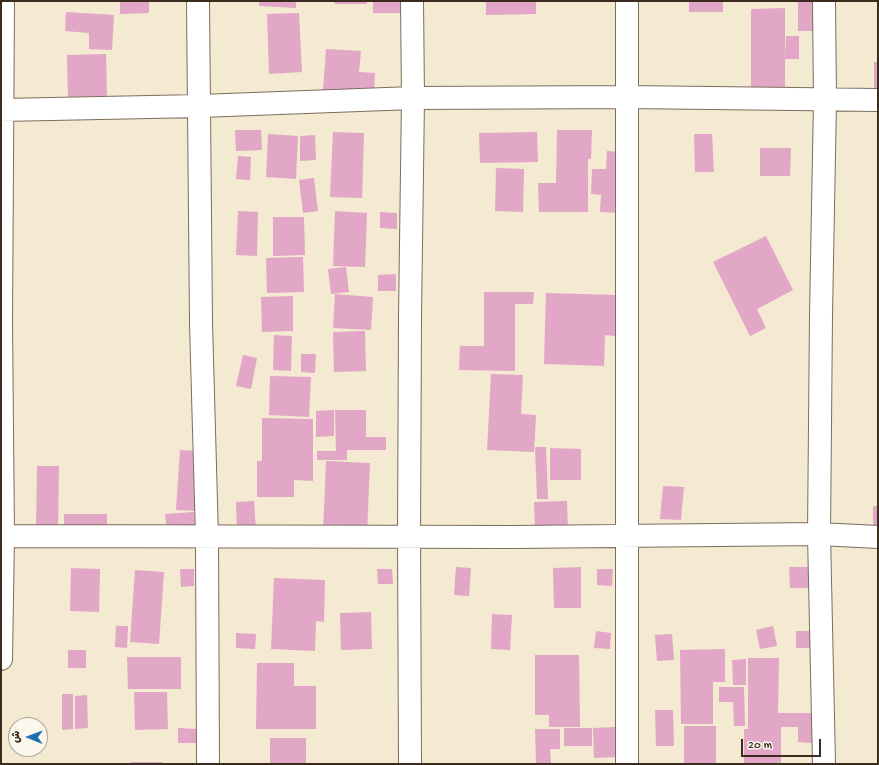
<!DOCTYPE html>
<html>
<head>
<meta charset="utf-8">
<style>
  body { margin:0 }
  #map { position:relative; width:879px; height:765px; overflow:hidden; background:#f4e9d1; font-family:"Gochi Hand","Playpen Sans Arabic",sans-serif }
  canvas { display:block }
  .frame { position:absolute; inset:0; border:2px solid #3b2a1e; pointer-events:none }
  .north { position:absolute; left:8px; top:717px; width:40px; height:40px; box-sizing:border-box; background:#fbf7ec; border:1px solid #aea59a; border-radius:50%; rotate:271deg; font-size:11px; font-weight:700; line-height:16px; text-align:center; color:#3b2a1e }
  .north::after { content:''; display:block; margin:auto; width:14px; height:18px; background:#1f6fb2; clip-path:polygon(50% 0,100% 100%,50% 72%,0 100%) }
  .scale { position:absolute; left:741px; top:739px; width:80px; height:18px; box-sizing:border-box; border:2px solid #3b2a1e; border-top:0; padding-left:5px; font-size:12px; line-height:14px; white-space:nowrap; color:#3b2a1e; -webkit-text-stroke:3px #fbf7ec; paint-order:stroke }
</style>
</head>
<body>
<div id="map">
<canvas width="879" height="765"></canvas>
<div class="frame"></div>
<div class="north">ش</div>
<div class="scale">20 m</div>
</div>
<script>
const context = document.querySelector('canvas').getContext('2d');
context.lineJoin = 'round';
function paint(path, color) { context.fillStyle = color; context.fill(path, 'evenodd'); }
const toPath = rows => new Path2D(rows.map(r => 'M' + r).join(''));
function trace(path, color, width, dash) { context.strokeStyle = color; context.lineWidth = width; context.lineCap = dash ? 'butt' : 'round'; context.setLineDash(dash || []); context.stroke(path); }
paint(toPath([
  [120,1,149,1,149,13,120,14],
  [259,1,296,1,296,8,259,6],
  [334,1,367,1,367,4,335,4],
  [373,1,401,1,401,13,373,13],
  [486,1,536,1,536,14,486,15],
  [689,1,723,1,723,12,689,12],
  [798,1,814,1,815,31,798,31],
  [785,8,785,92,751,92,751,9],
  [66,12,114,15,112,50,89,49,89,33,65,31],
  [299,13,302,72,269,74,267,14],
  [786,36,799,36,799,59,785,59],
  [326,49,361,51,359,72,375,73,374,94,323,91],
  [106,54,107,96,68,97,67,55],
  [874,62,878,62,878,89,874,89],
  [235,130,261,130,262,150,236,151],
  [557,130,592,130,591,159,588,159,588,212,539,212,538,183,556,183],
  [333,132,364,133,362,198,330,197],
  [537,132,538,162,480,163,479,133],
  [268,134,298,136,296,179,266,177],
  [694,134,712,134,714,172,695,172],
  [315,135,316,160,300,161,300,136],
  [760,148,791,148,790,176,760,176],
  [607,151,625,152,622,213,600,212,601,195,591,194,592,169,606,169],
  [238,156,251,157,250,180,236,179],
  [496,168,524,169,523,212,495,211],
  [314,178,318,211,303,213,299,180],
  [238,211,258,212,257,256,236,255],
  [335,211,367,213,365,267,333,266],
  [380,212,397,213,397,229,380,228],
  [273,217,304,217,305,255,273,256],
  [766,236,793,290,757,309,766,328,750,336,713,262],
  [303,257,304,292,267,293,266,258],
  [346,267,349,292,331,294,328,269],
  [396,274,396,291,378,291,378,275],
  [484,292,534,292,533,304,515,304,515,371,459,370,460,346,484,346],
  [546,293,617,295,616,336,605,335,604,366,544,364],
  [335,294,373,297,371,330,333,328],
  [293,296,293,331,262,332,261,297],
  [365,331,366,371,334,372,333,332],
  [274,335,292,336,291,371,273,370],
  [301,354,316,354,315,373,301,372],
  [243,355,257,358,251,389,236,386],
  [491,374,523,375,521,414,536,415,534,452,487,450],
  [270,376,311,377,309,417,269,415],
  [334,410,334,436,316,437,316,411],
  [335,410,366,410,366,437,386,437,386,450,347,450,347,460,317,460,317,451,336,451],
  [262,418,313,419,313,481,294,480,294,497,257,497,257,461,262,461],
  [535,447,546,447,548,499,537,499],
  [550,448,581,449,581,480,550,480],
  [180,450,199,451,195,511,176,510],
  [326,461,370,463,367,535,323,533],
  [37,466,59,466,58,529,36,529],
  [663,486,684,487,681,520,660,519],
  [254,501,256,530,237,531,236,502],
  [567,501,568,532,535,532,534,502],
  [873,506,878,506,878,535,873,535],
  [194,512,195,528,167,531,165,514],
  [64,514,107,514,107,529,64,530],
  [456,567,471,568,469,596,454,595],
  [581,567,581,608,554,608,553,568],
  [789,567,812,567,812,588,790,588],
  [71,568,100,569,99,612,70,611],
  [180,569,194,569,194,586,181,587],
  [377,569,392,569,393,584,378,584],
  [597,569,613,569,612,586,597,585],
  [135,570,164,572,159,644,130,642],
  [274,578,325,580,324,622,316,621,315,651,271,649],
  [371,612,372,649,341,650,340,613],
  [492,614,512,615,510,650,491,649],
  [116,626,128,626,127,648,115,647],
  [773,626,777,646,760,649,756,630],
  [596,631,611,633,610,649,594,648],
  [796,631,814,631,814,648,796,648],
  [236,633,256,634,255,649,236,648],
  [672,634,674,660,657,661,655,635],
  [725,649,725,682,713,682,713,724,681,724,680,650],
  [68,650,86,650,86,668,68,668],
  [535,655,579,655,580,727,549,727,549,715,535,715],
  [127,657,181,657,181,689,128,689],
  [748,658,779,658,778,713,812,713,812,743,798,742,798,727,781,727,781,764,744,764,744,729,748,729],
  [746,659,746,685,733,685,732,660],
  [257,663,294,663,294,686,316,686,316,729,256,729],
  [719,687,744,687,745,726,734,726,733,702,719,702],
  [134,692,167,692,168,729,135,730],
  [62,694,73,694,73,729,62,730],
  [87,695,88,728,75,729,75,696],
  [655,710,673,710,674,746,656,746],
  [684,726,716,726,716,763,684,763],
  [615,727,616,757,594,758,593,728],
  [178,728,196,729,196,743,178,743],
  [564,728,592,728,592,746,564,746],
  [535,729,560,729,560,749,550,749,551,764,536,764],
  [270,738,306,738,306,764,270,764],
  [131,762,162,762,162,764,131,764]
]), '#e2a6c6');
const minor = toPath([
  [198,1,201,323,207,537,208,764],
  [1,110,200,106,413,98,627,97,878,100],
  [1,536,514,537,819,534,878,537],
  [1,659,3,536,1,322,3,1],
  [410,764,409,536,410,317,413,98,412,1],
  [627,764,627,1],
  [824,764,819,534,821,315,825,101,824,1]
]);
trace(minor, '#7c6d5d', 24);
trace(minor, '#fff', 22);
</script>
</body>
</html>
